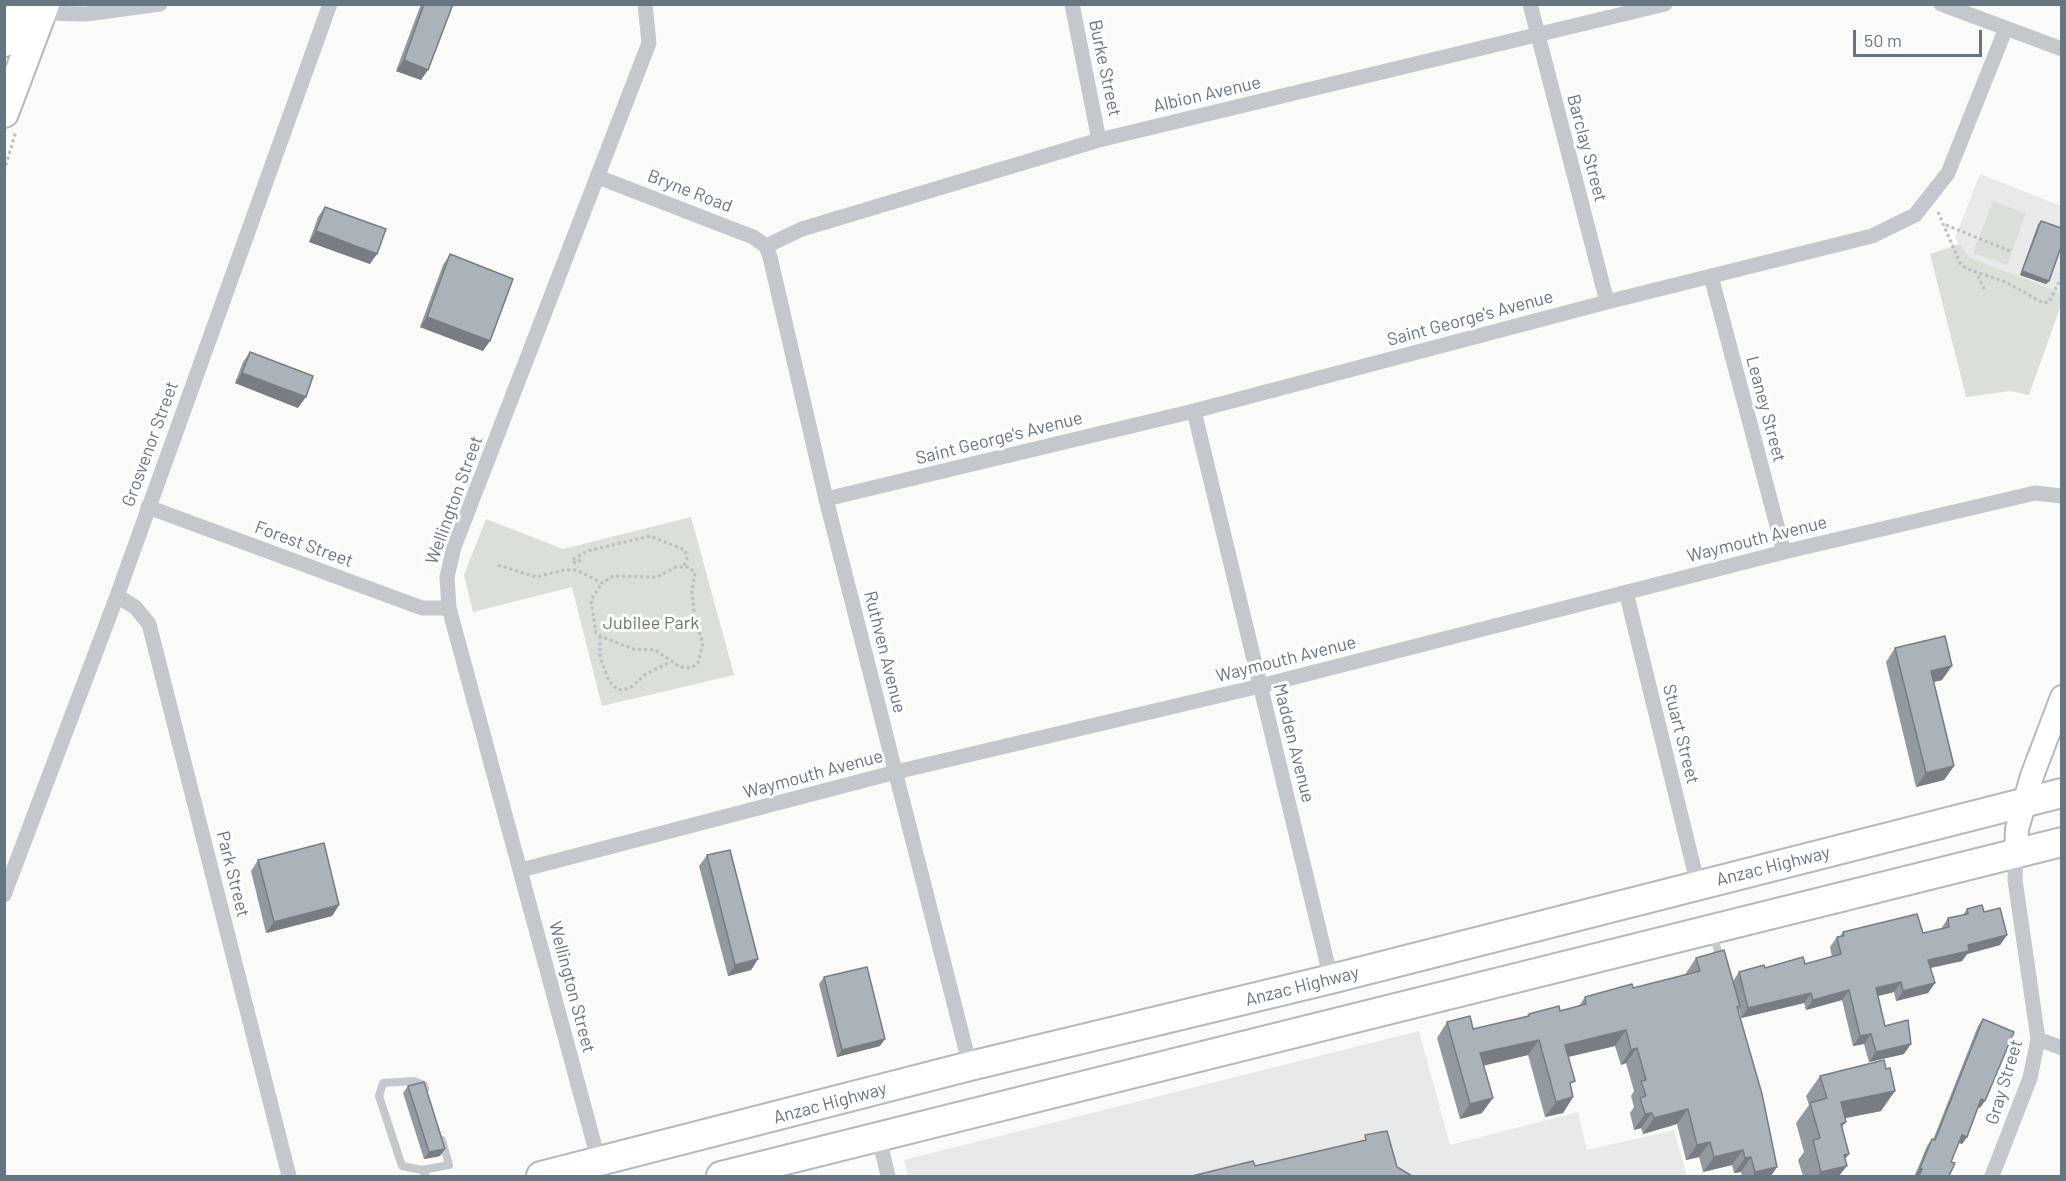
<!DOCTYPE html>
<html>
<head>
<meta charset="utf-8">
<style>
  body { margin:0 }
  #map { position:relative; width:2066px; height:1181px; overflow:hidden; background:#fafaf8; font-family:Barlow,sans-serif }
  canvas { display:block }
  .frame { position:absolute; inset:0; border:6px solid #657683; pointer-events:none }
  .scale { position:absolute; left:1853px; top:30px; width:129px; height:27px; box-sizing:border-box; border:3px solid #657683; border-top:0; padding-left:8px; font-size:18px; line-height:21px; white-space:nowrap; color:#657683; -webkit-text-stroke:4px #fff; paint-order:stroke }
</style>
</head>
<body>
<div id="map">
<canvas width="2066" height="1181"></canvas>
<div class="frame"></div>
<div class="scale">50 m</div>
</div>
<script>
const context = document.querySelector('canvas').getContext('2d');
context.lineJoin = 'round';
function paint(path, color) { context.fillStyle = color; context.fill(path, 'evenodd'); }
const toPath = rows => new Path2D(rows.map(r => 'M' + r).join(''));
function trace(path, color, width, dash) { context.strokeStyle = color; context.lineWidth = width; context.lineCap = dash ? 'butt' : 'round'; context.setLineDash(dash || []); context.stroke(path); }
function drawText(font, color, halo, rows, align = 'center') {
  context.font = font + ' Barlow,sans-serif'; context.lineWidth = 6; context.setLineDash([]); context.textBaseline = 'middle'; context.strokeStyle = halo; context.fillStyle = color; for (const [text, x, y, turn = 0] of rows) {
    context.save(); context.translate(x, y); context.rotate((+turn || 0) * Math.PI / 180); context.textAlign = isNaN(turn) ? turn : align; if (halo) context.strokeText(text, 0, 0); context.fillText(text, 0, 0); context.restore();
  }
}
paint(toPath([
  [1980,174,2061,206,2061,293,1969,257,1955,238],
  [1419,1031,1450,1145,1578,1112,1587,1150,1674,1130,1687,1176,908,1176,904,1160]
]), '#e8e9e9');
paint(toPath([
  [1993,201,2026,213,2007,265,1973,253],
  [1960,244,1969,257,2061,293,2061,305,2029,395,2010,391,1966,397,1930,254],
  [691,517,734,675,602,706,572,587,473,612,464,575,486,519,563,549]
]), '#dadfd7');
const secondary = toPath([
  [2016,855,2017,829,2032,776,2062,697]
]);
const highway = toPath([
  [4,42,18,4],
  [4,113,45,4],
  [541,1176,970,1066,1331,979,2062,793],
  [721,1176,2062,842]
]);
trace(secondary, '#b3babf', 26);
trace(highway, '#b4b9bd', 32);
trace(toPath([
  [4,171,16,131],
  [1938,212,1960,263,1967,269,2006,282,2043,303,2049,302,2062,276],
  [1946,225,2010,251],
  [1978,276,1984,289],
  [581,560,575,563,572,560,587,551,650,536,685,550,687,559,683,567],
  [498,565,536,577,564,570,576,570,602,583,613,576,657,577,676,567,689,567,695,573,692,592,695,621,703,643,698,663,691,668,680,667,655,650,633,649,600,636,596,633,591,600,602,583],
  [600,636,600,657,609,681,618,690,630,688,646,674,670,662]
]), '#bbbfc2', 3, [3, 3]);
trace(toPath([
  [1713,933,1720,959],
  [425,1089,424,1085,414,1081,383,1083,379,1096,402,1166,422,1170,426,1176],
  [422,1170,449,1165,442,1140]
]), '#c3c8cc', 8);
trace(toPath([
  [1072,4,1099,140],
  [1530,4,1607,302],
  [1941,4,2062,49],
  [42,13,86,14,160,4],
  [598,177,753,237,766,246,770,257,826,499,970,1066],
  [766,246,802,229,1099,140,1665,4],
  [1711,276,1784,552],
  [1194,411,1331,979],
  [826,499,1194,411,1607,302,1872,236,1915,215,1948,173,2006,28],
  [148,507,422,608,449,608],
  [1626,592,1698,885],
  [117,596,135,607,149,624,289,1176],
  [521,870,896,772,1260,686,1784,552,2035,493,2062,496],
  [4,895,117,596,330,4],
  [2038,1039,2062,1048],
  [879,1138,888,1176],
  [599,1162,449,608,447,577,454,547,649,43,645,4],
  [1992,1176,2030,1078,2038,1039,2015,880,2016,855]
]), '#c3c8cc', 15);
trace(secondary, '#fff', 22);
trace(highway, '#fff', 28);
paint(toPath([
  [421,4,453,4,421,80,396,71],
  [325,207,370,264,309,242,318,217],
  [2041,221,2049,281,2046,284,2020,275,2038,224],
  [450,254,483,351,420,327,443,265],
  [250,352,298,408,235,383,243,362],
  [1895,648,1942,680,1934,682,1954,766,1944,780,1916,787,1886,662],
  [707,855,758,959,751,970,728,976,699,866],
  [258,860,339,905,332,916,266,933,251,871],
  [1967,909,1984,912,2007,935,2000,945,1967,954,1962,961,1930,968,1935,983,1928,993,1896,1001,1894,992,1878,996,1885,1026,1904,1054,1869,1062,1864,1044,1853,1046,1842,1000,1806,1010,1804,1003,1741,1018,1739,1009,1738,1010,1771,1176,1742,1176,1741,1172,1734,1173,1732,1165,1703,1172,1699,1157,1686,1160,1677,1124,1643,1134,1641,1128,1634,1130,1630,1113,1634,1107,1631,1096,1634,1091,1626,1063,1621,1065,1615,1046,1568,1057,1571,1087,1573,1097,1563,1113,1545,1117,1528,1055,1484,1065,1482,1113,1460,1119,1437,1038,1447,1022,1473,1029,1527,1016,1529,1014,1560,1011,1579,1006,1585,997,1633,988,1686,975,1686,973,1696,958,1733,981,1739,972,1765,968,1805,964,1832,957,1830,947,1837,937,1840,936,1843,932,1923,933,1941,929,1948,918,1963,915],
  [824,977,880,1046,837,1057,819,984],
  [1983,1019,1980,1108,1978,1107,1967,1137,1962,1144,1959,1143,1951,1162,1949,1176,1917,1176,1915,1175,1927,1146,1932,1139,1933,1140,1978,1026],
  [1820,1076,1881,1111,1845,1118,1846,1122,1842,1127,1845,1159,1839,1176,1803,1176,1798,1160,1804,1152,1796,1123,1809,1105,1806,1096],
  [408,1086,440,1156,424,1159,403,1093]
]), '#929a9f');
paint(toPath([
  [404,60,428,70,421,80,396,71],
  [316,231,377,254,370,264,309,242],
  [2022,271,2049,281,2046,284,2020,275],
  [427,317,490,341,483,351,420,327],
  [242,373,306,397,298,408,235,383],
  [1952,666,1942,680,1921,685,1931,671],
  [1954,766,1944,780,1916,787,1926,773],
  [339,905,332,916,266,933,274,922],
  [2007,935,2000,945,1967,954,1962,961,1921,970,1928,960,1968,945],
  [758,959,751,970,728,976,735,965],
  [1901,982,1894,992,1869,998,1876,988],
  [1935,983,1928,993,1896,1001,1903,991],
  [1849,990,1842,1000,1806,1010,1813,1000],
  [1811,993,1804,1003,1741,1018,1748,1008],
  [1626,1030,1615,1046,1554,1060,1565,1045],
  [1871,1034,1864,1044,1853,1046,1860,1036],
  [885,1039,880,1046,837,1057,842,1050],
  [1539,1040,1528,1055,1470,1069,1480,1053],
  [1911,1044,1904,1054,1869,1062,1876,1052],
  [1637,1048,1626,1063,1621,1065,1631,1050],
  [1895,1091,1881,1111,1826,1122,1841,1102],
  [1573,1097,1563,1113,1545,1117,1556,1102],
  [1493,1098,1482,1113,1460,1119,1470,1104],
  [1981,1099,1985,1101,1980,1108,1976,1107],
  [1688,1109,1677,1124,1643,1134,1654,1118],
  [1652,1113,1641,1128,1634,1130,1645,1114],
  [1962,1135,1967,1137,1962,1144,1957,1142],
  [1710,1142,1699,1157,1686,1160,1697,1145],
  [445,1149,440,1156,424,1159,429,1152],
  [1743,1150,1732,1165,1703,1172,1714,1157],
  [1849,1154,1838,1168,1847,1166,1839,1176,1818,1176,1821,1172,1844,1155],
  [1751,1157,1741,1172,1734,1173,1745,1158],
  [1777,1167,1771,1176,1752,1176,1755,1172],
  [1920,1168,1922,1169,1917,1176,1915,1175]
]), '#777d82');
const building = toPath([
  [424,4,453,4,428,70,404,60,424,4],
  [325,207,386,229,377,254,316,231,325,207],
  [2041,221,2061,228,2061,247,2049,281,2022,271,2041,221],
  [450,254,513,279,490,341,427,317,450,254],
  [250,352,313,376,306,397,242,373,250,352],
  [1945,636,1952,666,1931,671,1954,766,1926,773,1895,648,1945,636],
  [324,843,339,905,274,922,258,860,324,843],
  [730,850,758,959,735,965,707,855,730,850],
  [1982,905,1984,912,2000,908,2007,935,1968,945,1969,951,1928,960,1935,983,1903,991,1901,982,1876,988,1885,1026,1908,1020,1911,1044,1876,1052,1871,1034,1860,1036,1849,990,1813,1000,1811,993,1748,1008,1739,972,1764,965,1765,968,1803,957,1805,964,1841,954,1837,937,1844,936,1843,932,1917,914,1923,933,1949,927,1948,918,1968,914,1967,909,1982,905],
  [1724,950,1740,1006,1737,1007,1762,1094,1777,1167,1755,1172,1751,1157,1745,1158,1743,1150,1714,1157,1710,1142,1697,1145,1688,1109,1654,1118,1652,1113,1645,1114,1640,1098,1646,1096,1641,1081,1646,1080,1637,1048,1631,1050,1626,1030,1565,1045,1575,1081,1570,1083,1573,1097,1556,1102,1539,1040,1480,1053,1493,1098,1470,1104,1447,1022,1470,1016,1473,1029,1529,1016,1529,1014,1559,1006,1560,1011,1586,1004,1585,997,1632,984,1633,988,1700,971,1696,958,1724,950],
  [867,967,885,1039,842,1050,824,977,867,967],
  [1983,1019,2014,1032,1985,1101,1981,1099,1967,1137,1962,1135,1951,1162,1955,1163,1949,1176,1919,1176,1922,1169,1920,1168,1932,1139,1935,1140,1983,1019],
  [1884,1060,1886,1069,1890,1068,1895,1091,1841,1102,1846,1122,1841,1124,1849,1154,1844,1155,1847,1166,1821,1172,1813,1140,1820,1138,1810,1103,1827,1098,1820,1076,1884,1060],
  [424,1082,445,1149,429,1152,408,1086,424,1082],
  [1387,1131,1397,1167,1412,1176,1192,1176,1253,1161,1255,1166,1366,1140,1365,1135,1387,1131]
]);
paint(building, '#aab3b9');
trace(building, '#777d82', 1.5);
drawText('18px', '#657683', '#fff', [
  ["Burke Street",1105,68,78],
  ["Albion Avenue",1207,94,-13],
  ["Barclay Street",1587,148,75],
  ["Bryne Road",690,191,21],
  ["Saint George's Avenue",1470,318,-15],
  ["Leaney Street",1766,409,75],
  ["Saint George's Avenue",999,438,-14],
  ["Grosvenor Street",150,444,-70],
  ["Wellington Street",454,500,-70],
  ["Waymouth Avenue",1757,539,-14],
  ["Forest Street",304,544,20],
  ["Ruthven Avenue",885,652,76],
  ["Waymouth Avenue",1286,659,-14],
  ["Stuart Street",1681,734,76],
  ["Madden Avenue",1294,743,76],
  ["Waymouth Avenue",813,774,-15],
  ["Anzac Highway",1773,866,-14],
  ["Park Street",233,874,76],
  ["Anzac Highway",1302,986,-14],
  ["Wellington Street",572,987,75],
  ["Gray Street",2004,1082,-73],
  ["Anzac Highway",830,1103,-15]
]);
drawText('18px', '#687a64', '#fff', [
  ["Jubilee Park",651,623]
]);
</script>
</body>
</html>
